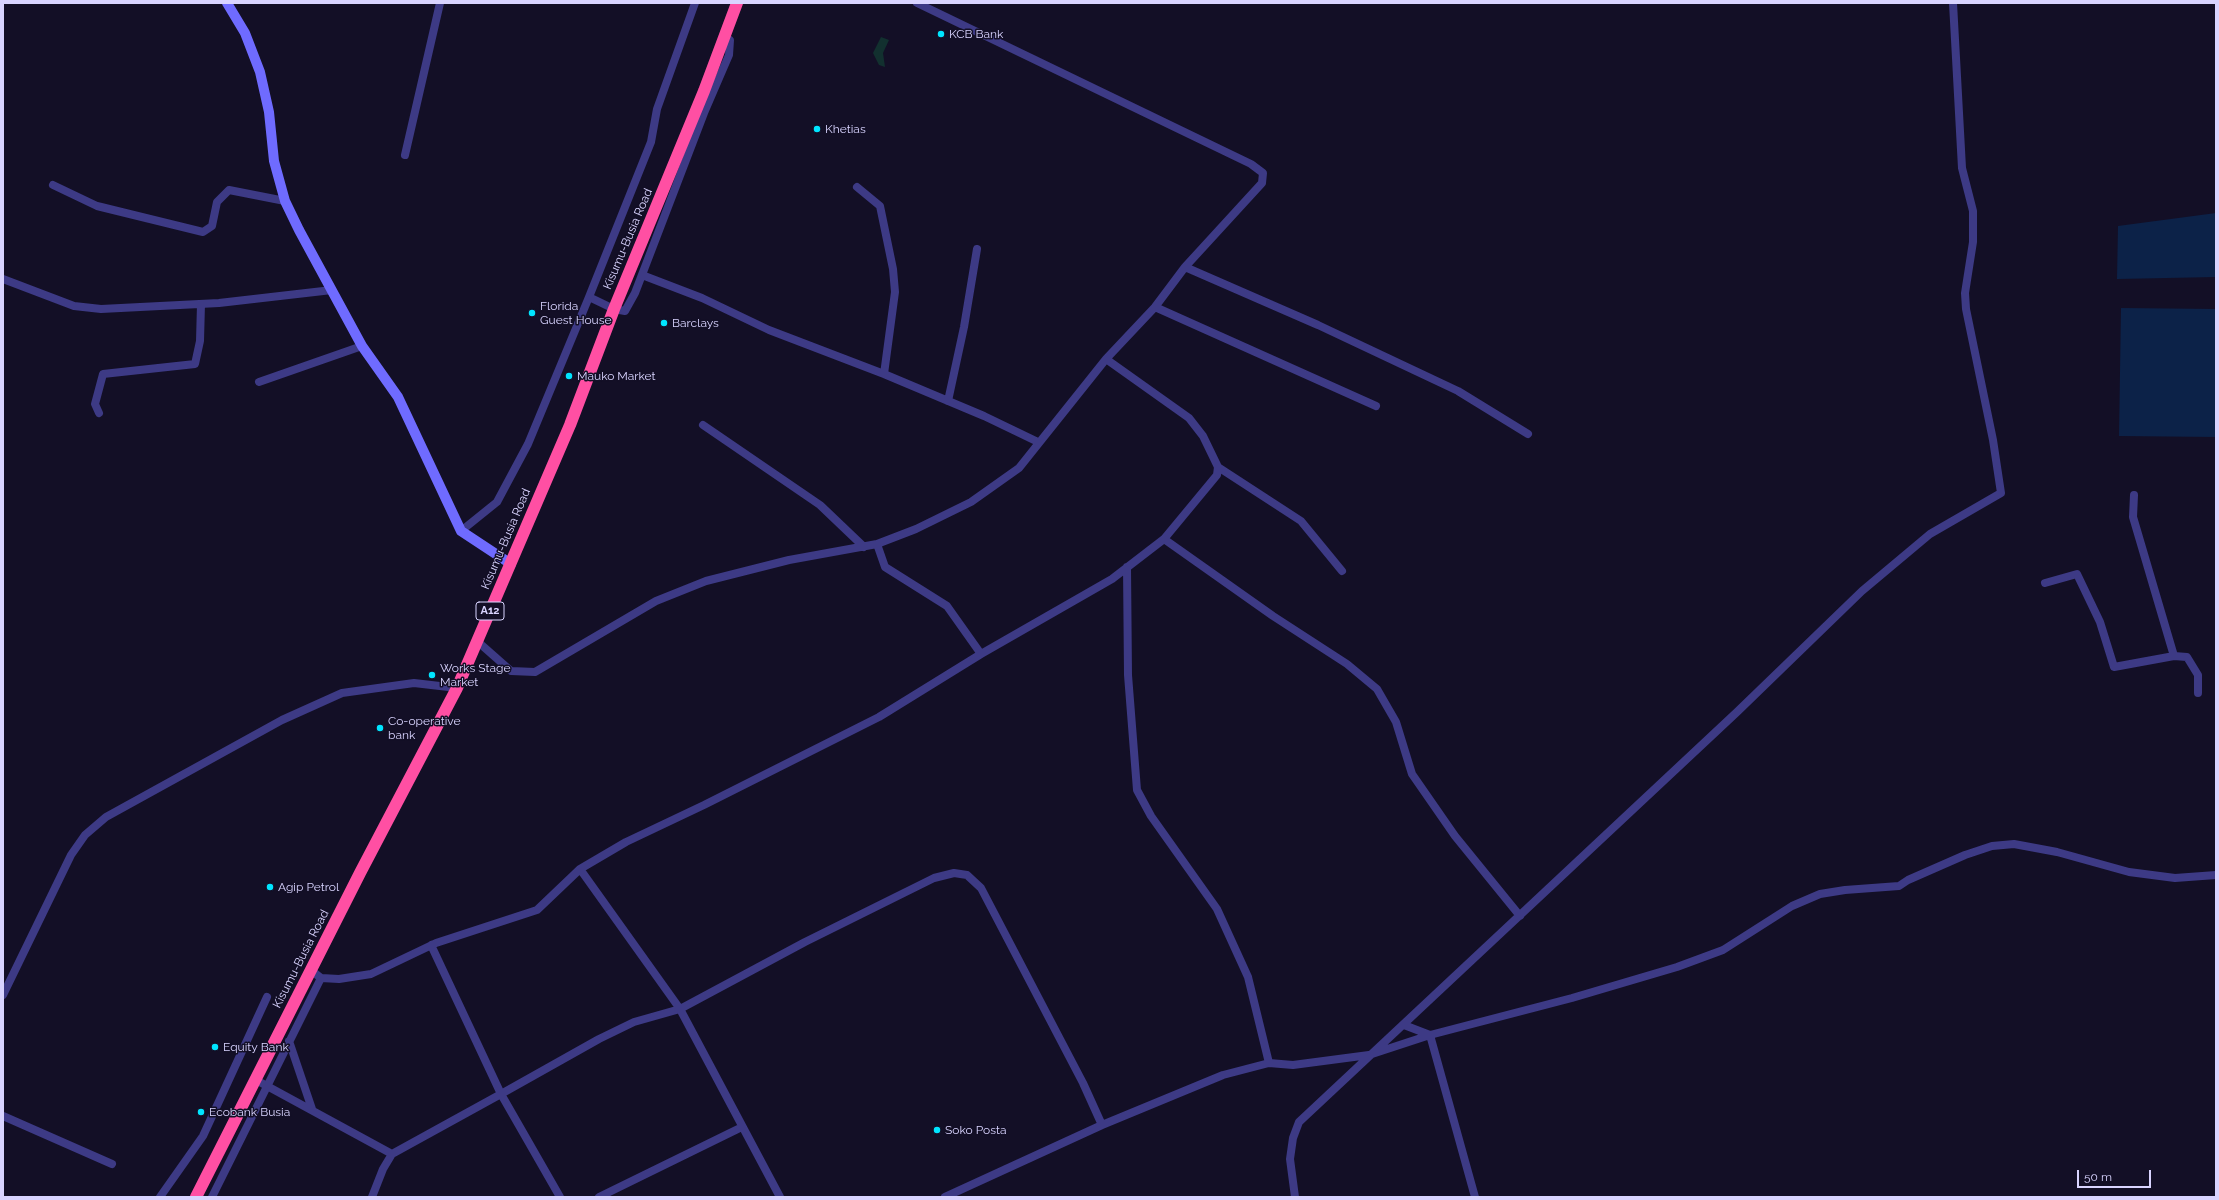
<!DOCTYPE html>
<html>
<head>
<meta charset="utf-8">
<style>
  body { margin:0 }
  #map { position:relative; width:2219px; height:1200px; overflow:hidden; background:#130f26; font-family:Raleway,sans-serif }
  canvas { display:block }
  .frame { position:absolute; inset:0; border:4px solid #d9d4ff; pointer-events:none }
  .scale { position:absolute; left:2077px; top:1170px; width:74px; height:18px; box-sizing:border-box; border:2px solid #d9d4ff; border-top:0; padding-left:5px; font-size:12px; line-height:14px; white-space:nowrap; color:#d9d4ff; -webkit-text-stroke:3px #130f26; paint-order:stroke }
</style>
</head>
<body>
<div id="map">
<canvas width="2219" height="1200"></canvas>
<div class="frame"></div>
<div class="scale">50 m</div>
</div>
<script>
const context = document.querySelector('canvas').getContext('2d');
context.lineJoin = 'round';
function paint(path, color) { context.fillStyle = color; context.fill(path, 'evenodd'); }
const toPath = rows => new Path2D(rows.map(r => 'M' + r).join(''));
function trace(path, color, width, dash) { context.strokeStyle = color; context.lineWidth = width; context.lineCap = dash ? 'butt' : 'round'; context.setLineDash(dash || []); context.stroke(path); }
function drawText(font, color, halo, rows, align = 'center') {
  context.font = font + ' Raleway,sans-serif'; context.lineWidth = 3; context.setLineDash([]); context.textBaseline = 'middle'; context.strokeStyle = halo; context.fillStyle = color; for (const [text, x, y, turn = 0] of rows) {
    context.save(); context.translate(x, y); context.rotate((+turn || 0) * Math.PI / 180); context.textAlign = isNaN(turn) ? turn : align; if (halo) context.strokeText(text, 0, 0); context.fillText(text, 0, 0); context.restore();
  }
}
paint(toPath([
  [881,37,889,40,883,53,885,67,879,65,873,53]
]), '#12302f');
paint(toPath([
  [2216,213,2216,277,2117,279,2118,226],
  [2121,308,2216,309,2216,437,2119,436]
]), '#0c2248');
trace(toPath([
  [695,3,657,109,651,142,589,297,614,309,625,311,635,293,704,113,729,55,730,40,724,36],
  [405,155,440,3],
  [53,185,97,206,203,232,212,226,217,202,229,190,285,201],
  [857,187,880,206,893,269,895,292,884,374],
  [1185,267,1318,325,1458,391,1528,434],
  [642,275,702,298,769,330,884,374,984,416,1038,442],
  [3,279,74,306,101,309,219,303,332,290],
  [1155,307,1376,406],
  [259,382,362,346],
  [948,401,964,327,977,249],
  [99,413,95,404,103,374,195,364,200,341,201,304],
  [703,425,820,505,864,547],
  [1218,467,1301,521,1342,571],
  [2134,495,2133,517,2174,656],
  [461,531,497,502,528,444,589,297],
  [1164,539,1273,616,1347,664,1377,689,1396,722,1412,774,1455,836,1520,916],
  [877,544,885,567,947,606,981,654],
  [1127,567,1128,675,1137,790,1151,816,1217,909,1248,977,1269,1063],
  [2045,583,2077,574,2100,622,2114,667,2174,656,2187,657,2198,675,2198,693],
  [477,641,511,671,535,672,656,601,706,581,789,560,877,544,916,529,971,502,1019,468,1106,359,1155,307,1185,267,1262,183,1263,173,1251,164,917,3],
  [580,869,680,1009,780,1197],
  [312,971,321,978,339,979,371,974,436,943,537,910,580,869,626,842,704,805,879,717,981,654,1112,579,1164,539,1217,475,1218,467,1203,436,1189,418,1106,359],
  [3,995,71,855,85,835,106,817,282,720,342,693,414,683,457,688],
  [1404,1025,1430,1035,1475,1197],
  [289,1041,312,1109],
  [256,1080,392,1154,501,1094,431,945],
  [3,1116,112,1164],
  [160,1197,203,1136,267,997],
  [212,1197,321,978],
  [372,1197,383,1169,392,1154],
  [560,1197,501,1094,599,1039,634,1022,680,1009,805,942,934,878,954,873,967,875,981,888,1083,1083,1102,1125],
  [599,1197,742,1127],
  [945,1197,1102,1125,1223,1075,1269,1063,1293,1065,1369,1055,1430,1035,1572,998,1677,967,1723,950,1792,906,1820,894,1845,890,1899,886,1908,880,1965,855,1992,846,2014,844,2057,852,2129,872,2175,878,2216,875],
  [1295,1197,1290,1159,1293,1138,1299,1122,1737,712,1862,591,1930,534,2001,493,1993,440,1966,309,1965,293,1973,242,1973,211,1962,168,1953,3]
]), '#3d3a85', 8);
trace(toPath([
  [227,3,245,33,260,72,269,112,274,161,285,201,299,230,362,346,398,397,461,531,511,564]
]), '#6f6bff', 10);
trace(toPath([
  [196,1197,360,873,457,688,570,425,614,309,704,91,737,3]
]), '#ff4fa3', 12);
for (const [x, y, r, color] of [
  [941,34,4,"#00e5ff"],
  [817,129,4,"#00e5ff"],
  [532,313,4,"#00e5ff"],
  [664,323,4,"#00e5ff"],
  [569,376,4,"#00e5ff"],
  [432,675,4,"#00e5ff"],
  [380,728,4,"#00e5ff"],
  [270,887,4,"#00e5ff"],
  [215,1047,4,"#00e5ff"],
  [201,1112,4,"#00e5ff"],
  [937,1130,4,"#00e5ff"]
]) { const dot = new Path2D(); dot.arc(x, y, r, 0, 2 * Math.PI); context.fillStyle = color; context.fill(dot); trace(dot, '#130f26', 1.5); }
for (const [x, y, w] of [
  [490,611,28]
]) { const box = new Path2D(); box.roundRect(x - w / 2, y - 9, w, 18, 3); context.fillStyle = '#130f26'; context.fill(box); trace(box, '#d9d4ff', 1); }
drawText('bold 11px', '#d9d4ff', null, [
  ["A12",490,611]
]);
drawText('12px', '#d9d4ff', '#130f26', [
  ["KCB Bank",949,34],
  ["Khetias",825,129],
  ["Florida",540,306],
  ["Guest House",540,320],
  ["Barclays",672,323],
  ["Mauko Market",577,376],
  ["Works Stage",440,668],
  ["Market",440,682],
  ["Co-operative",388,721],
  ["bank",388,735],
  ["Agip Petrol",278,887],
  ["Equity Bank",223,1047],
  ["Ecobank Busia",209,1112],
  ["Soko Posta",945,1130]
], 'left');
drawText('12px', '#d9d4ff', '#130f26', [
  ["Kisumu-Busia Road",628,239,-67],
  ["Kisumu-Busia Road",506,539,-67],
  ["Kisumu-Busia Road",301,959,-63]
]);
</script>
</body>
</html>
